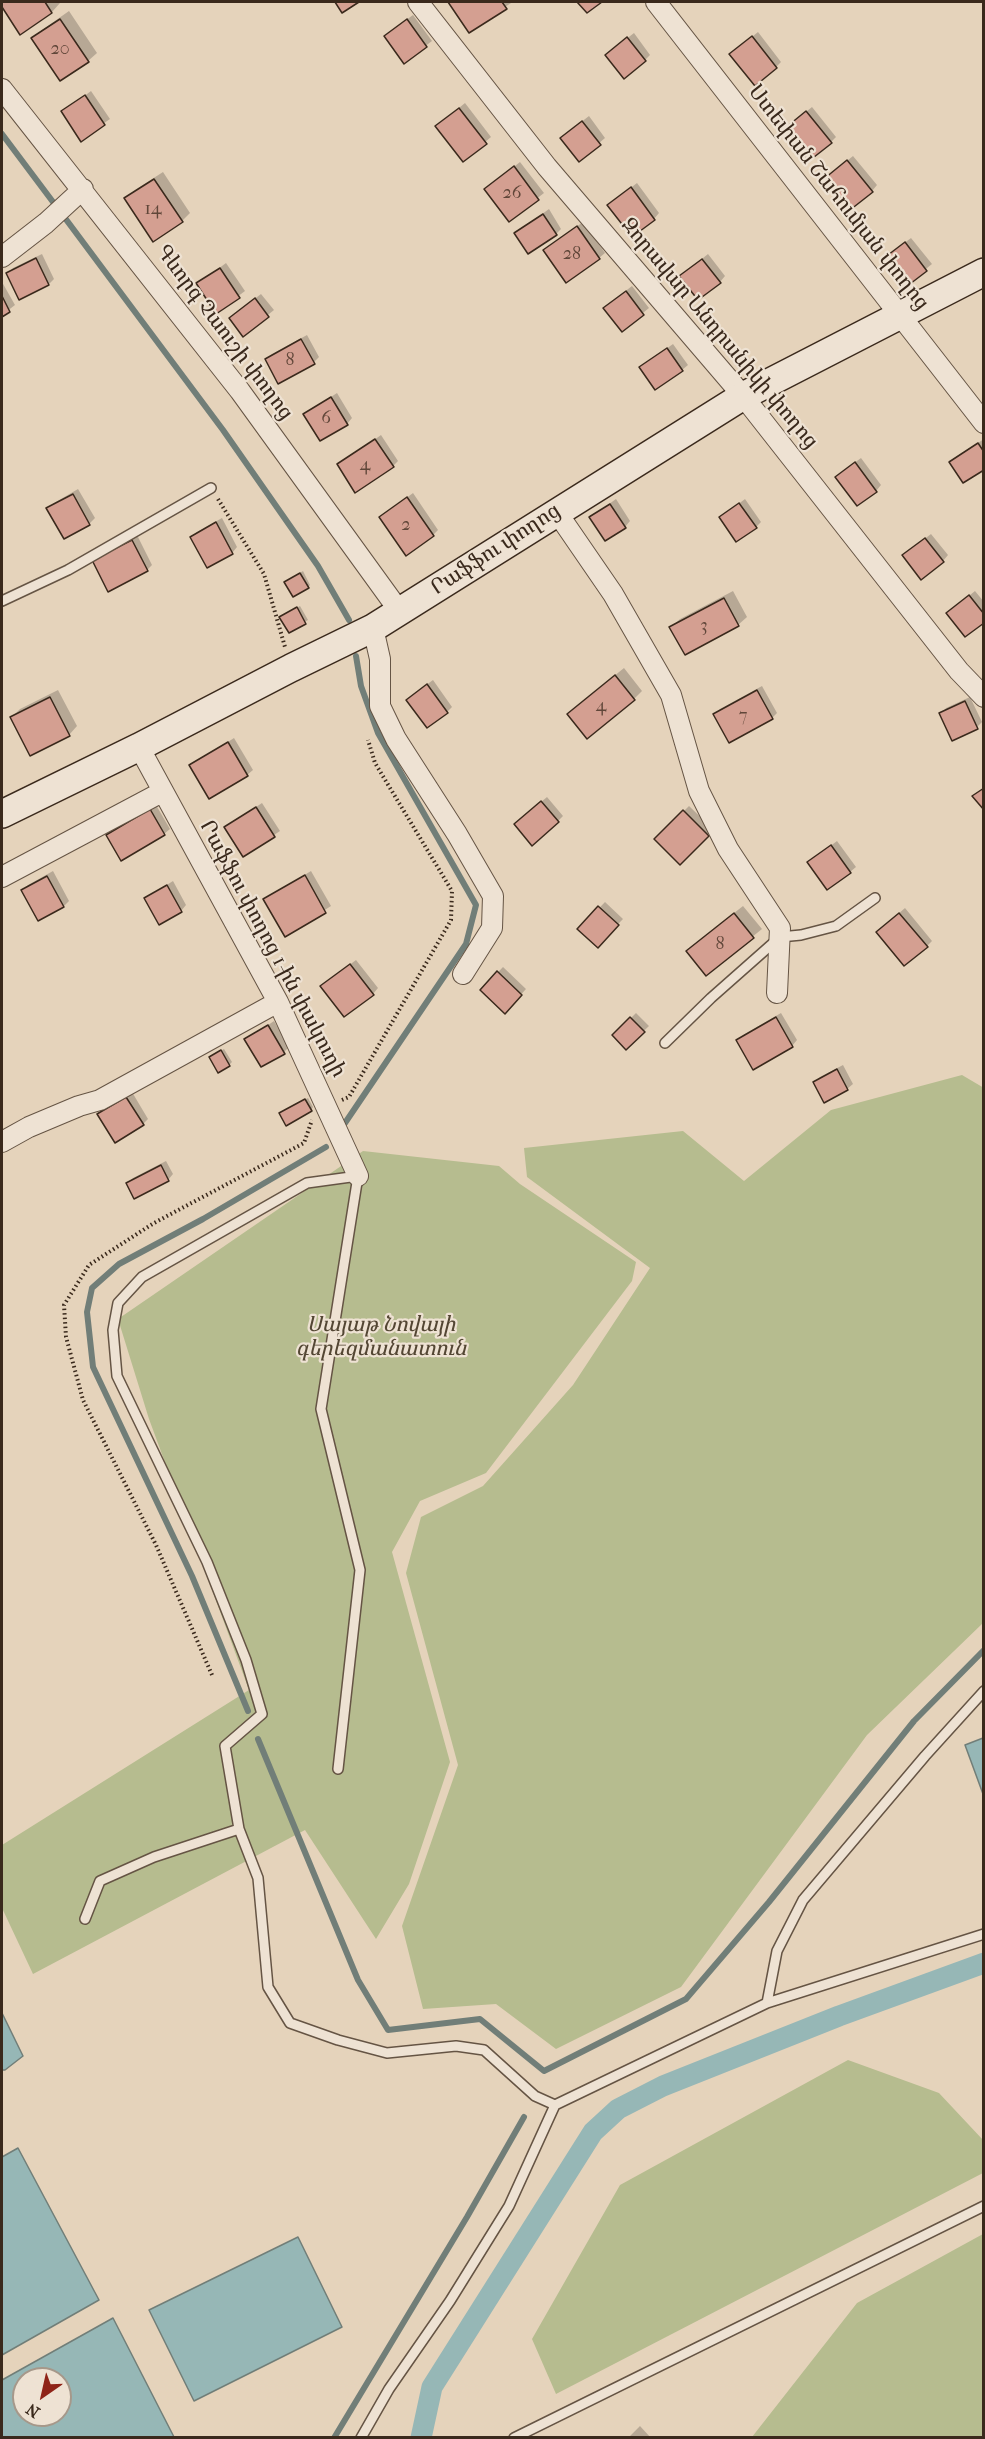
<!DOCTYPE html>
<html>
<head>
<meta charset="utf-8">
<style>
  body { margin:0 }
  #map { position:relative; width:985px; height:2439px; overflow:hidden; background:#e5d3bb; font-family:"IM FELL French Canon",serif }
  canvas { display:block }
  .frame { position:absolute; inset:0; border:3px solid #3a291c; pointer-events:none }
  .north { position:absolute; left:12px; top:2367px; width:60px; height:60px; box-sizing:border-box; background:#eee2d3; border:2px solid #a6988a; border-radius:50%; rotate:214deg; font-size:16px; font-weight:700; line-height:24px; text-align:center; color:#3a291c }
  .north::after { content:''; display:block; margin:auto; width:21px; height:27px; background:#8f2418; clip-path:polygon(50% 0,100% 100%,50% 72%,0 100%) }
</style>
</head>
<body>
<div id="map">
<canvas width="985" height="2439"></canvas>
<div class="frame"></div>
<div class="north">N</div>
</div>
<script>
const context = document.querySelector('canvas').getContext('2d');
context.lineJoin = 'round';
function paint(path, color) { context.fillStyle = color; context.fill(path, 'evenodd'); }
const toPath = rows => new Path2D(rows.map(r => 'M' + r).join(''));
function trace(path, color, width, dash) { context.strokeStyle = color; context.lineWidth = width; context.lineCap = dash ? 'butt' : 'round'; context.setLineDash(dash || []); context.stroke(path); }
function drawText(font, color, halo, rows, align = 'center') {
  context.font = font + ' "IM FELL French Canon","Noto Serif Armenian",serif'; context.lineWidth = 4.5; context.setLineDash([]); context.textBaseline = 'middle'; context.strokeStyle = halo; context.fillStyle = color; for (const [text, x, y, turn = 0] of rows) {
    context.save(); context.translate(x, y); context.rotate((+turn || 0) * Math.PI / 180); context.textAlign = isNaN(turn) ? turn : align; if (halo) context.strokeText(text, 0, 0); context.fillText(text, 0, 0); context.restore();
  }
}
paint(toPath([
  [962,1075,984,1088,983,1623,867,1735,681,1987,556,2049,496,2004,423,2009,402,1926,458,1765,406,1573,421,1517,483,1486,573,1385,650,1268,527,1177,524,1148,683,1131,744,1181,831,1110],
  [363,1151,499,1166,520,1184,636,1262,632,1281,486,1473,420,1501,392,1552,450,1762,409,1884,376,1939,305,1830,33,1974,2,1908,2,1845,249,1690,149,1419,118,1319],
  [848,2060,939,2093,983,2140,983,2173,556,2394,532,2339,620,2185],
  [983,2234,983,2437,752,2437,857,2303]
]), '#b6bc8f');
const water = toPath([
  [983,1738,984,1738,983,1794,965,1745,983,1738],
  [2,2013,23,2056,5,2070,2,2070,2,2013],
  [18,2148,99,2300,2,2355,2,2157,18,2148],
  [298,2237,342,2327,194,2401,149,2310,298,2237],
  [113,2318,174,2437,2,2437,2,2380,113,2318],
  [24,2379,60,2379,60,2415,24,2415,24,2379]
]);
paint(water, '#96b7b6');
trace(water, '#717e78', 1.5);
paint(toPath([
  [2,2,59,2,60,3,52,12,21,33],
  [450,2,510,2,511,3,469,31],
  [69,11,97,53,88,61,33,38,42,30],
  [413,15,432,41,404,62,391,31],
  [758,32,781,62,776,67,737,49],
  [634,33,650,55,645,60,612,50],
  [91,91,110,119,81,139,63,112],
  [465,103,491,137,464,160,443,121],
  [812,107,836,137,831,142,791,124],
  [589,116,605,138,579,160,567,133],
  [853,156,877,185,872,191,832,173],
  [520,162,544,193,509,220,486,189],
  [163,172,190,213,182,221,126,198,135,190],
  [637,183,659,213,654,219,615,200],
  [549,209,561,229,556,234,516,233],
  [583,222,605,253,599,258,551,245],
  [911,238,932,264,906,285,891,253],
  [42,254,54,279,49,284,8,273,13,268],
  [708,254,725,276,720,282,687,271],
  [226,263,245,291,217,312,198,284],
  [2,282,15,305,2,315],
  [632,286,649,308,622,330,610,303],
  [261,294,274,310,243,335,236,313],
  [307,335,319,357,314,362,266,359,272,354],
  [673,344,688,365,682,370,641,367],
  [337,393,352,418,347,424,305,414],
  [381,435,398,461,393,466,339,465],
  [984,439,984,468,951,462,956,457],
  [861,458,881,485,876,491,842,472],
  [78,489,95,518,89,524,48,508,54,503],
  [413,493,438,530,433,535,381,517],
  [616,499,630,521,625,527,591,517],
  [745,499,761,522,756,527,721,517],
  [222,518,237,547,232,553,191,537,197,532],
  [931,534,948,555,943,561,910,550],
  [137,535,152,565,147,570,93,560],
  [303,571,310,585,308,587,288,580],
  [733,591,747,617,738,625,671,627,680,619],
  [975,591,984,602,984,621,954,608],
  [300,606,308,620,289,631,284,615],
  [624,668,642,691,634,699,577,706],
  [433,680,452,707,447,712,414,694],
  [762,686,777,713,772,718,715,714,720,709],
  [58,690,77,726,69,735,12,717,20,709],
  [970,697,982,722,977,727,941,714,946,708],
  [234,738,253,770,247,775,191,766],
  [547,797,563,816,558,821,521,819],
  [262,803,280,831,244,855,226,827],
  [156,805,170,829,164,834,108,835],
  [689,806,713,829,680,863,656,839],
  [837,841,856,867,850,872,809,862],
  [53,871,69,901,64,906,39,919,23,890,28,885],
  [311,871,331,906,286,935,265,899],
  [173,881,186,905,181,911,146,898],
  [605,902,623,919,597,946,579,929],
  [743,906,762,929,706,974,696,943],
  [905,908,932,941,927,946,883,927],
  [356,960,378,988,373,994,328,981],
  [503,967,526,989,505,1012,482,989],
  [636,1013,649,1026,626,1048,614,1035],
  [781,1013,797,1040,792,1046,737,1040,743,1035],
  [274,1021,289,1047,284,1052,246,1040],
  [224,1049,232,1062,229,1065,213,1055],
  [843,1065,853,1084,847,1089,825,1101,815,1082,820,1077],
  [132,1092,148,1119,143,1124,99,1114],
  [308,1098,313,1107,311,1110,283,1111],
  [166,1161,173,1174,168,1180,128,1183,133,1178],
  [640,2426,651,2438,628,2438]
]), '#0003');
trace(toPath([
  [2,134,53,202],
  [62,214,223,430,318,566,349,620],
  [345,1123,466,944,476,905,378,733,361,686,356,656],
  [248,1711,192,1576,93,1367,87,1312,92,1288,119,1264,203,1219,326,1147],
  [258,1739,358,1980,388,2030,480,2019,544,2071,686,1999,769,1902,914,1721,984,1650],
  [334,2438,467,2217,524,2117]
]), '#717e78', 6);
trace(toPath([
  [421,2438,432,2387,593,2132,618,2109,663,2086,839,2016,984,1963]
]), '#96b7b6', 21);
const building = toPath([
  [2,2,45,2,52,13,20,35,2,7,2,2],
  [335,2,359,2,342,13,335,2],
  [448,2,502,2,507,9,469,33,448,2],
  [577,2,602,2,587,13,577,2],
  [60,19,89,62,60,81,31,38,60,19],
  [407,19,427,47,404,64,384,36,407,19],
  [752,36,777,68,755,86,729,54,752,36],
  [627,37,646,61,624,79,605,55,627,37],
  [85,95,105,125,81,142,61,111,85,95],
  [459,108,487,144,463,162,435,126,459,108],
  [806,111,832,143,809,161,784,129,806,111],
  [582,121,601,145,579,162,560,138,582,121],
  [847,160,873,192,850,210,825,178,847,160],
  [514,166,539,200,509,222,484,189,514,166],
  [154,179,183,222,153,242,124,198,154,179],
  [631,187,655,220,632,237,607,205,631,187],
  [543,214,557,235,528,254,514,233,543,214],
  [577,226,600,259,566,283,543,250,577,226],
  [905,242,927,271,906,287,884,258,905,242],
  [36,258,49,285,19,300,6,273,36,258],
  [702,259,721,283,698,300,679,276,702,259],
  [220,268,240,298,216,314,196,283,220,268],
  [626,291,644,315,622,332,603,308,626,291],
  [2,296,10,312,2,317,2,296],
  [255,298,269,317,243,337,229,318,255,298],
  [301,339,315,364,278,384,265,359,301,339],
  [667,348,683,371,655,390,639,367,667,348],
  [331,397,348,425,320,441,303,414,331,397],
  [375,439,394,467,355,493,337,464,375,439],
  [978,443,984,452,984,470,963,483,949,462,978,443],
  [855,462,877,492,857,506,835,477,855,462],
  [73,494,90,525,64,539,46,508,73,494],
  [407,497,434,536,406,556,379,517,407,497],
  [739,503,757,528,736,542,719,517,739,503],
  [610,504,626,528,605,541,589,517,610,504],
  [216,522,233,554,207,568,190,537,216,522],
  [925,538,944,562,921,580,902,555,925,538],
  [132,540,148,571,108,592,92,560,132,540],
  [300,573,309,588,293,597,284,582,300,573],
  [969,595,984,614,984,623,965,637,946,613,969,595],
  [724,598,739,626,685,655,669,627,724,598],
  [297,607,306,624,289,633,279,617,297,607],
  [615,675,635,700,587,739,567,714,615,675],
  [427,684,448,713,427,728,406,700,427,684],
  [757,690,773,719,729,743,713,714,757,690],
  [50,697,70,736,30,756,10,717,50,697],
  [965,701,978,729,952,741,939,713,965,701],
  [228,742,248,776,209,799,189,765,228,742],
  [984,788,984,810,972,796,984,788],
  [541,801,559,822,532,846,514,824,541,801],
  [256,807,275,837,243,857,224,827,256,807],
  [150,809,165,835,121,861,106,835,150,809],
  [683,810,709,836,680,865,654,839,683,810],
  [831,845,851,873,827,890,807,862,831,845],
  [305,875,326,913,285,937,263,899,305,875],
  [47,876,64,907,38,921,21,890,47,876],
  [167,885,182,912,159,925,144,898,167,885],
  [598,906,619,925,598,948,577,929,598,906],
  [734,913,754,938,706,976,686,951,734,913],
  [899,913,928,947,904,966,876,932,899,913],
  [350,964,374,995,344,1017,320,986,350,964],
  [497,971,522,995,505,1014,480,990,497,971],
  [630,1017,645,1032,626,1050,612,1035,630,1017],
  [776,1017,793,1047,753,1070,736,1040,776,1017],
  [268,1025,285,1054,261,1067,244,1039,268,1025],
  [221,1050,230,1066,218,1073,209,1057,221,1050],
  [837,1069,848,1090,824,1103,813,1082,837,1069],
  [126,1097,144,1125,115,1143,97,1114,126,1097],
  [305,1099,312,1111,286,1126,279,1113,305,1099],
  [161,1165,169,1181,134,1199,126,1183,161,1165]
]);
paint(building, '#d49f91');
trace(building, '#3a291c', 1.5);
const lane = toPath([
  [2,601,68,570,211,488],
  [665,1043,711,998,780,937,801,935,836,926,875,898],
  [338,1769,360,1570,321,1409,358,1176,307,1183,142,1277,118,1303,113,1330,117,1376,207,1562,246,1660,262,1714,225,1746,239,1829,258,1878,268,1987,290,2023,338,2040,387,2053,456,2046,484,2050,535,2096,555,2105],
  [85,1919,100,1881,154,1857,239,1829],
  [767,2003,777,1951,803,1900,925,1756,984,1691],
  [361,2438,389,2389,450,2301,509,2206,555,2105,767,2003,984,1934],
  [514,2438,984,2206]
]);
const street = toPath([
  [418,2,547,167,743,396,959,671,984,697],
  [656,2,984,423],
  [2,89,240,391,400,612],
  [2,257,46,223,83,189],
  [556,511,613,594,671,695,699,791,728,849,780,928,777,993],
  [373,628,380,659,380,706,396,739,457,834,493,896,492,928,463,974],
  [139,747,278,1002,358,1176],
  [2,877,162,792],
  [2,1142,29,1127,79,1106,100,1100,278,1002]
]);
const secondary = toPath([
  [2,814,139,747,291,668,373,628,743,396,984,272]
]);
trace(lane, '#655444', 12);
trace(street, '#655444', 22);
trace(secondary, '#3a291c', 30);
trace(toPath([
  [218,499,264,574,285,647],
  [342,1100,349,1097,451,920,452,891,375,763,368,740],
  [212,1675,156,1545,83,1400,66,1337,64,1305,89,1265,154,1223,304,1143,312,1120]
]), '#3a291c', 4, [1.5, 3]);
trace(lane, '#eee2d3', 9);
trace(street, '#eee2d3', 20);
trace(secondary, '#eee2d3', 27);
drawText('18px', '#604639', null, [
  ["20",60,50],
  ["26",512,194],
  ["14",153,210],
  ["28",572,255],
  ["8",290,361],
  ["6",326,419],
  ["4",365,466],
  ["2",406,526],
  ["3",704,627],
  ["4",601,707],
  ["7",743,717],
  ["8",720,945]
]);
drawText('21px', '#3a291c', '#eee2d3', [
  ["Ստեփան Շահումյան փողոց",838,198,52],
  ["Գևորգ Չաուշի փողոց",224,333,53],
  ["Զորավար Անդրանիկի փողոց",719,334,50],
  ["Րաֆֆու փողոց",496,550,-33],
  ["Րաֆֆու փողոց 1-ին փակուղի",272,949,62]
]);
drawText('italic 21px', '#534633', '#eee2d3', [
  ["Սայաթ Նովայի",381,1326],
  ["գերեզմանատուն",381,1350]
]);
</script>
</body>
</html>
